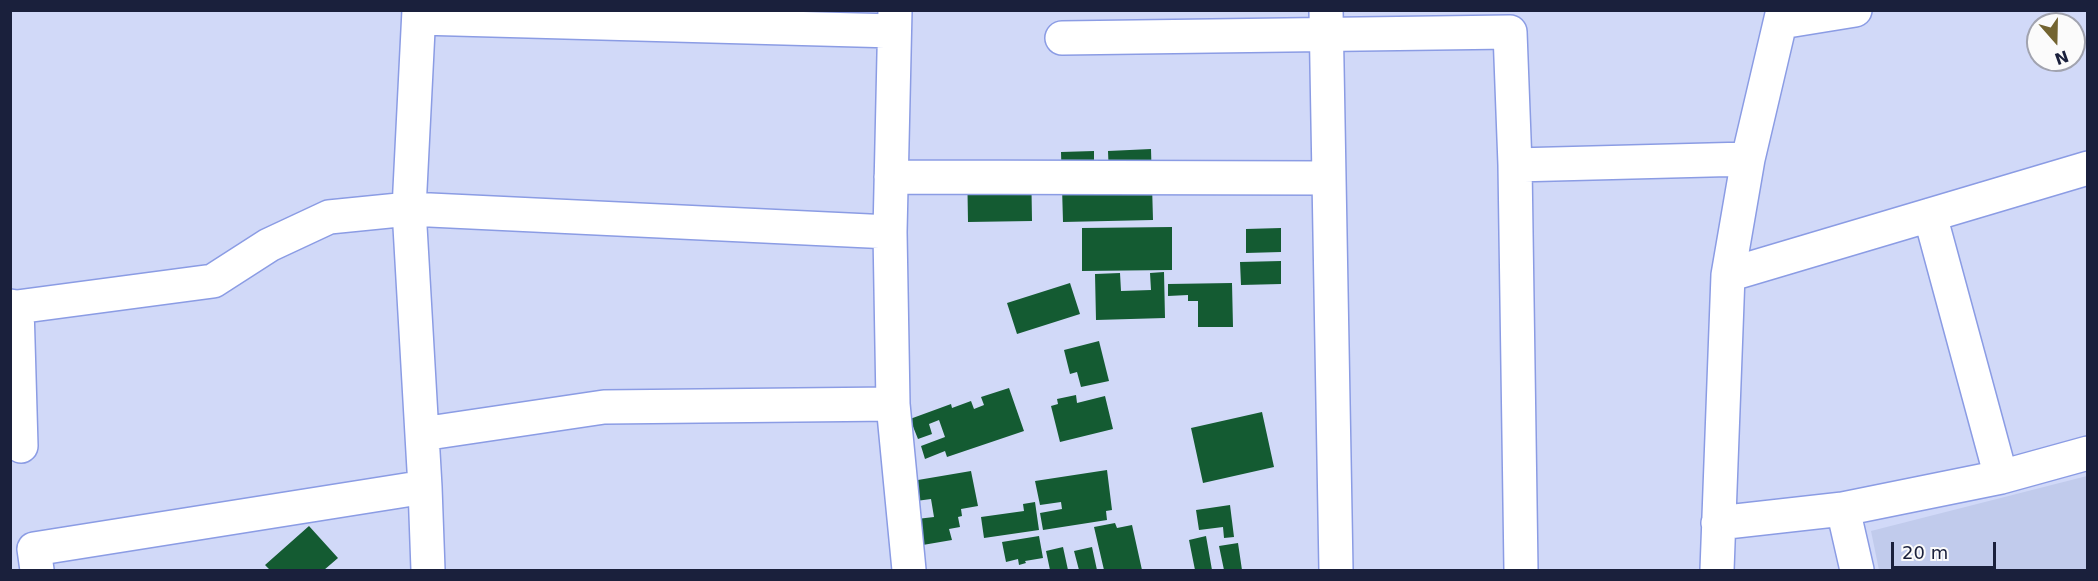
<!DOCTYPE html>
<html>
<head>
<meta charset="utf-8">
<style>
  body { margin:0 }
  #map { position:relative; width:2098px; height:581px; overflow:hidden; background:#d1d9f8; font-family:"DejaVu Sans",sans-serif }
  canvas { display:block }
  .frame { position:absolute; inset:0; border:12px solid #1a203c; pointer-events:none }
  .north { position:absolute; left:2026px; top:12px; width:60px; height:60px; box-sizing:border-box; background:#fbfbfb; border:2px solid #a1a3af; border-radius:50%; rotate:160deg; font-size:16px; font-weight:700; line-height:24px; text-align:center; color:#1a203c }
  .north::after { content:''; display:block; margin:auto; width:21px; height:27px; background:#736431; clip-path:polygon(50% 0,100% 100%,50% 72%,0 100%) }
  .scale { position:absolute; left:1891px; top:542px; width:105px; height:27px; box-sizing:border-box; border:3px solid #1a203c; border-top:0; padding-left:8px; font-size:18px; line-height:21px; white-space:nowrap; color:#1a203c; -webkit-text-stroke:4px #fbfbfb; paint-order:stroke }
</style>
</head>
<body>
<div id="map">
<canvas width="2098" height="581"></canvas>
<div class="frame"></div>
<div class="north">N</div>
<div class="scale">20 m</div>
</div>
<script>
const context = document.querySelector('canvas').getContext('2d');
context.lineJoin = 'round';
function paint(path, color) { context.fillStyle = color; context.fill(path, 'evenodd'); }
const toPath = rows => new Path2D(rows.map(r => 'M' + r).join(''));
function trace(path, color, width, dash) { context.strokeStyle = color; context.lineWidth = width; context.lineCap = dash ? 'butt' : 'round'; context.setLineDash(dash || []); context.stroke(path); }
paint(toPath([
  [2087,476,2087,570,1879,570,1871,531]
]), '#c1cbec');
paint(toPath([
  [1151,149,1153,220,1063,222,1061,152,1094,151,1094,177,1109,177,1108,151],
  [1031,160,1032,221,968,222,967,162,1015,166,1015,161],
  [1172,227,1172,270,1082,271,1082,228],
  [1281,228,1281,252,1246,253,1246,229],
  [1281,261,1281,284,1241,285,1240,262],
  [1164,272,1165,318,1096,320,1095,274,1120,273,1121,291,1151,290,1150,273],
  [1070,283,1080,314,1017,334,1007,303],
  [1232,283,1233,327,1198,327,1198,301,1188,301,1188,295,1168,296,1168,284],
  [1099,341,1109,381,1081,387,1077,372,1070,374,1064,350],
  [1009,388,1024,431,947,457,945,451,925,459,921,446,945,437,939,420,929,424,932,434,918,439,910,419,951,404,952,408,971,401,974,409,984,405,981,397],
  [1076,395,1077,403,1105,396,1113,429,1060,442,1051,406,1058,404,1057,399],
  [1262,412,1274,467,1203,483,1191,428],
  [1107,470,1112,510,1106,511,1107,520,1043,530,1040,513,1062,509,1061,502,1040,505,1035,481],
  [971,471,978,506,961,509,962,516,958,517,960,527,949,529,952,540,911,547,917,519,934,517,931,499,916,501,912,481],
  [1035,502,1039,530,984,538,981,517,1024,511,1023,504],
  [1230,505,1234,537,1224,538,1223,527,1199,530,1196,510],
  [1115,523,1117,528,1132,525,1142,570,1104,570,1094,527],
  [309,526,338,558,324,570,270,570,265,565],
  [1039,536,1043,558,1025,561,1026,563,1019,565,1018,559,1006,562,1002,542],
  [1206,536,1212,570,1195,570,1189,540],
  [1238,543,1242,570,1224,570,1219,546],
  [1063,547,1068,570,1050,570,1046,551],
  [1092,547,1097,570,1079,570,1074,551]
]), '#145b32');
const minor = toPath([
  [419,10,409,209,425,487,428,570],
  [895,10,890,232,893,404,909,570],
  [1326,10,1336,570],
  [419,18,894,31],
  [1781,22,1855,10],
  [1062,38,1510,32,1515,165,1748,159],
  [1515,165,1521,570],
  [891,177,1329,178],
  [1930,215,2001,477],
  [1728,275,2088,168],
  [10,306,17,307,213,281,269,245,329,217,409,209,890,232],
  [17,307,21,446],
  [422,434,604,407,893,404],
  [1843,509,1857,570],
  [1718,523,1843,509,2001,477,2088,453],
  [37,570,34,549,425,487],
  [1717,570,1728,275,1748,159,1783,10]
]);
trace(minor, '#8b9ce4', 36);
trace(minor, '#fff', 33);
</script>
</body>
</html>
